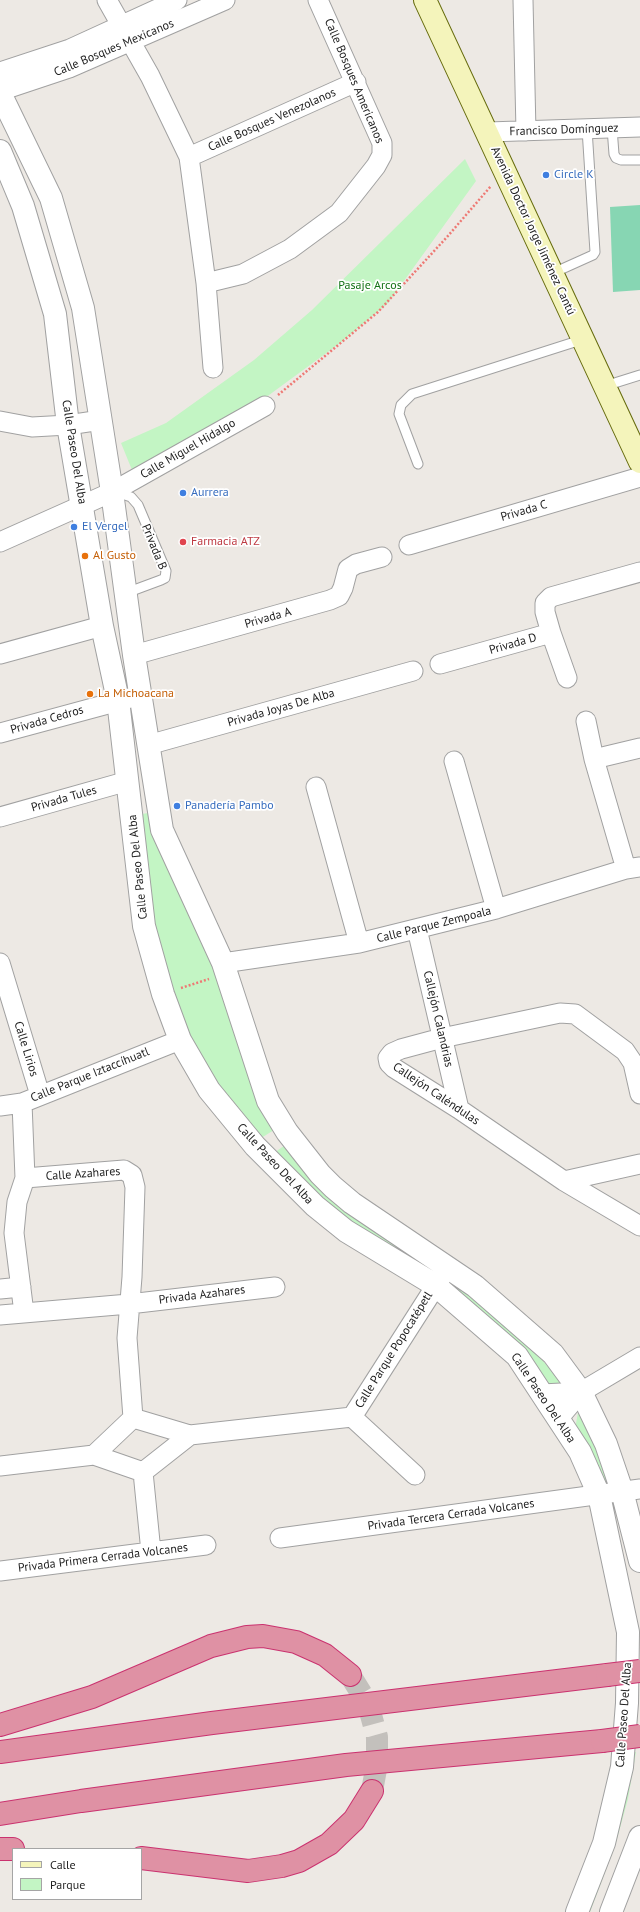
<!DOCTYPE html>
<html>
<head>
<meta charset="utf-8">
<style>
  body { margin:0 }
  #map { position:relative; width:640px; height:1912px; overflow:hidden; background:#ede9e4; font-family:"PT Sans",sans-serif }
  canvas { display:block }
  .legend { position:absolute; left:12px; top:1848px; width:130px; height:52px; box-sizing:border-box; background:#fff; border:1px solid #a5a5a5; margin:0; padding:5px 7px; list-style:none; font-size:12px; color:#1d1d1d }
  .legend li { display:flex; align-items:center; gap:8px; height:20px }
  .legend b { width:20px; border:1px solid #a5a5a5 }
</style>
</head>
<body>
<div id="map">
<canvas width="640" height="1912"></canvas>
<ul class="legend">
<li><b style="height:5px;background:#f4f4bb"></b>Calle</li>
<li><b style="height:11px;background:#c3f5c4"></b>Parque</li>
</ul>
</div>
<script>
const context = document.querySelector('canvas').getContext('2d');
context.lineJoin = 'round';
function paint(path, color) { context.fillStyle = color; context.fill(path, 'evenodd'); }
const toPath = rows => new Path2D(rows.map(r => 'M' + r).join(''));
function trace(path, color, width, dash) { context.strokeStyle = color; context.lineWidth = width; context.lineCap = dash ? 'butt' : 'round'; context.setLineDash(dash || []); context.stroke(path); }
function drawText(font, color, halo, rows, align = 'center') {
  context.font = font + ' "PT Sans",sans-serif'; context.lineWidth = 3.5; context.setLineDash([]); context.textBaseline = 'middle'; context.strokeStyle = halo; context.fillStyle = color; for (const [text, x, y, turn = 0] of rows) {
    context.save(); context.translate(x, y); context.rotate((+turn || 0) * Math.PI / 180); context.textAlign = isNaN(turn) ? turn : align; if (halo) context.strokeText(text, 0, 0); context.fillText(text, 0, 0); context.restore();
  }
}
paint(toPath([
  [465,159,476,181,388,303,340,343,265,398,132,470,121,443,166,423,254,360,312,310],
  [154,812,274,1130,258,1140,209,1083,167,999,136,815],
  [288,1143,438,1268,430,1280,384,1251,271,1155],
  [452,1279,534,1350,564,1386,548,1391,444,1289],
  [579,1407,615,1483,603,1486,575,1429],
  [636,1752,628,1799,615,1846,590,1912,584,1912,630,1753]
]), '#c3f5c4');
paint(toPath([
  [640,205,640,290,613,292,610,207]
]), '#87d6b3');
trace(toPath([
  [350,1675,368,1704,377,1737,377,1764,372,1791]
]), '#c3c0bc', 22, [22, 11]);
const service = toPath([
  [612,128,614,154,616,158,621,160,640,160],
  [553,273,593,255,595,252,587,129],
  [605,386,640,375],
  [418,464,399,414,401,405,412,394,584,339],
  [116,492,131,497,138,505,166,571,165,578,161,580,126,593]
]);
const minor = toPath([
  [107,0,150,76,189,157,206,283,213,368],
  [523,0,526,131],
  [0,72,70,49,177,0],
  [0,91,69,68,225,0],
  [488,132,640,127],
  [189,157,356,82],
  [206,283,243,274,290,249,339,213,376,166,382,155,382,143,318,0],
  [0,421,32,427,68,425,101,420],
  [0,542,112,492,265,406],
  [409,545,640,477],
  [551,633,567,678],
  [0,654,102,626],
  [134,655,330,600,339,596,343,588,348,569,356,564,382,557],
  [440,664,551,633,545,612,545,603,551,597,640,572],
  [586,721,594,759,626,869],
  [0,733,141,695],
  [148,745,413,671],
  [594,759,640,748],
  [454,761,496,909],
  [316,787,359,943],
  [0,817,128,781],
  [417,929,459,1109],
  [0,963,40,1095],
  [223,963,359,943,496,909,626,869,640,867],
  [640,1094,633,1063,625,1051,575,1014,560,1013,442,1038,401,1049,392,1053,388,1058,389,1063,394,1068,459,1109,564,1181,640,1226],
  [22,1103,25,1178,17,1202,14,1233,24,1313],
  [0,1106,22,1103,180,1040],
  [25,1178,124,1170,132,1175,135,1187,132,1277,127,1338,133,1418],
  [564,1181,640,1164],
  [0,1289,21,1287],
  [0,1315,129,1304,275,1287],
  [542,1394,581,1392],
  [352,1417,415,1475],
  [558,1419,581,1392,640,1357],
  [94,1455,133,1418,190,1435,352,1417,444,1273],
  [0,1466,94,1455,143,1472,190,1435],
  [143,1472,151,1552],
  [280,1538,640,1489],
  [0,1571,206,1545]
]);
const tertiary = toPath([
  [0,93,51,198,83,308,112,492,134,655,162,830,223,963,268,1101,287,1132,320,1174,333,1187,352,1203,475,1286,553,1354,581,1392,606,1444,622,1491,640,1561],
  [0,151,23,206,55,314,68,425,102,626,118,700,144,926,163,994,180,1040,209,1090,255,1146,315,1206,346,1231,435,1285,517,1356,580,1452,599,1495,628,1632,627,1703,622,1767,604,1843,577,1912],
  [611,1912,640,1837]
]);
const secondary = toPath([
  [425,0,640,462]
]);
const motorway = toPath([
  [0,1725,92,1697,211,1646,247,1637,263,1636,296,1642,325,1655,350,1675],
  [0,1752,212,1723,607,1675],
  [0,1814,81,1801,346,1765,602,1741],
  [0,1849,13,1849],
  [141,1858,248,1871,282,1866,299,1861,329,1844,354,1820,372,1791]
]);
trace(service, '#a1a1a1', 11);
trace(minor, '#a1a1a1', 21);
trace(tertiary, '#a1a1a1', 24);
trace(secondary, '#666b0d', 24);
trace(motorway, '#ca326f', 24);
trace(toPath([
  [278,395,378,312,447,237,491,186],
  [181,988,209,979]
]), '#ee7974', 2.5, [2, 2]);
trace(service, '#fff', 9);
trace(minor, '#fff', 19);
trace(tertiary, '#fff', 22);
trace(secondary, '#f4f4bb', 22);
trace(motorway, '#df91a4', 22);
const motorwayBridge = toPath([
  [607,1675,640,1671],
  [602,1741,640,1736]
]);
trace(motorwayBridge, '#ca326f', 24, []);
trace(motorwayBridge, '#df91a4', 22);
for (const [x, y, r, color] of [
  [546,175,4,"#3f7fe0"],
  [183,493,4,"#3f7fe0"],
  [74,527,4,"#3f7fe0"],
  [183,542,4,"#e0444e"],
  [85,556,4,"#e8710a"],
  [90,694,4,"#e8710a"],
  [177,806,4,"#3f7fe0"]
]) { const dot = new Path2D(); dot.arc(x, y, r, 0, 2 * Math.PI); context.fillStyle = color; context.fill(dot); trace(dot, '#fff', 1.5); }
drawText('12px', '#1d1d1d', '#fff', [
  ["Calle Bosques Mexicanos",114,48,-23],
  ["Calle Bosques Americanos",354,81,67],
  ["Calle Bosques Venezolanos",272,120,-24],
  ["Francisco Domínguez",564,130,-2],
  ["Avenida Doctor Jorge Jiménez Cantú",533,231,65],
  ["Calle Miguel Hidalgo",188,449,-30],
  ["Calle Paseo Del Alba",74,452,81],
  ["Privada C",524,511,-16],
  ["Privada B",154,547,68],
  ["Privada A",268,618,-16],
  ["Privada D",513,644,-16],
  ["Privada Joyas De Alba",281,708,-16],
  ["Privada Cedros",47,720,-16],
  ["Privada Tules",64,799,-16],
  ["Calle Paseo Del Alba",138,867,-96],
  ["Calle Parque Zempoala",434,925,-14],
  ["Callejón Calandrias",438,1019,77],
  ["Calle Lirios",26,1049,73],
  ["Calle Parque Iztaccíhuatl",90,1075,-22],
  ["Callejón Caléndulas",436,1094,34],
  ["Calle Paseo Del Alba",275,1164,47],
  ["Calle Azahares",83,1174,-4],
  ["Privada Azahares",202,1295,-7],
  ["Calle Parque Popocatépetl",394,1350,-58],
  ["Calle Paseo Del Alba",543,1398,56],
  ["Privada Tercera Cerrada Volcanes",451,1515,-8],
  ["Privada Primera Cerrada Volcanes",103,1558,-7],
  ["Calle Paseo Del Alba",624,1715,-86]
]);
drawText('12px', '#366cbe', '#fff', [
  ["Circle K",554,175],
  ["Aurrera",191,493],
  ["El Vergel",82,527],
  ["Panadería Pambo",185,806]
], 'left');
drawText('12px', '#147216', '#fff', [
  ["Pasaje Arcos",370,286]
]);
drawText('12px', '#be3a42', '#fff', [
  ["Farmacia ATZ",191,542]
], 'left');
drawText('12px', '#c56008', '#fff', [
  ["Al Gusto",93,556],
  ["La Michoacana",98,694]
], 'left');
</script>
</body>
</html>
